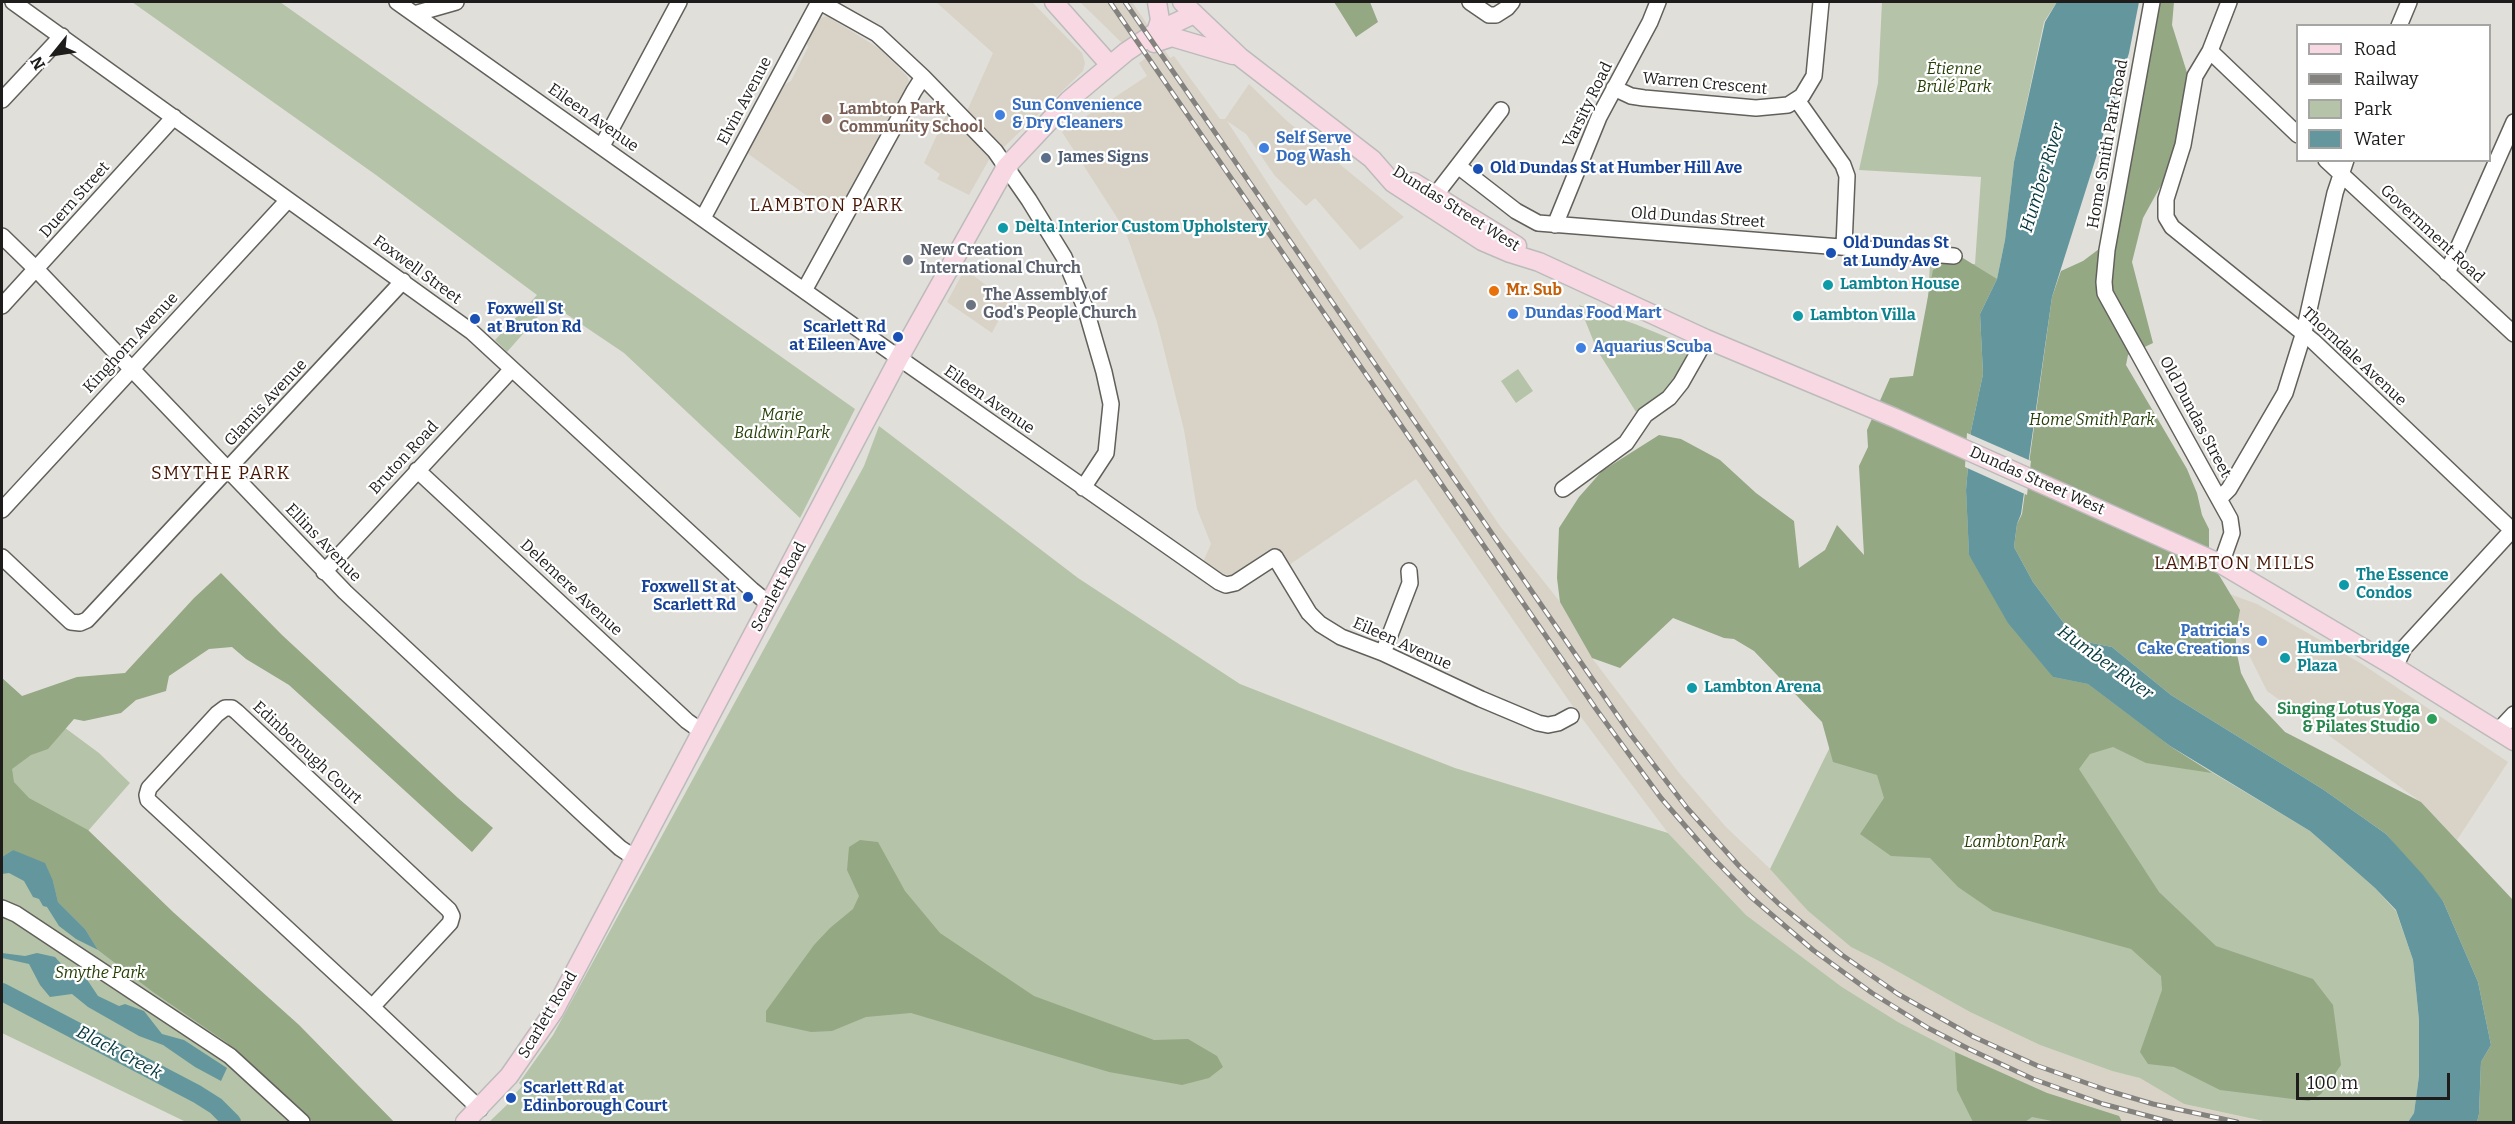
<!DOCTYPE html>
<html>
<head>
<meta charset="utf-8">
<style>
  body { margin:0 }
  #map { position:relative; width:2515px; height:1124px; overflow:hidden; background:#e1dfda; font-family:Bitter,serif }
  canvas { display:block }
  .frame { position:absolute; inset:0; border:3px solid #1e1d1c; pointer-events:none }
  .legend { position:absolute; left:2296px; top:24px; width:195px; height:138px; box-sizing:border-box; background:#fff; border:2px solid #a5a5a4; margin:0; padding:8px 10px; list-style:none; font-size:18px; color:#1e1d1c }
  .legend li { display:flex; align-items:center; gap:12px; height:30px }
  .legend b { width:30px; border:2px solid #a5a5a4 }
  .north { position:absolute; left:24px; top:24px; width:60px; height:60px; -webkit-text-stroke:4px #fff; paint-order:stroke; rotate:240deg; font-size:16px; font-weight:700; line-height:24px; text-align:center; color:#1e1d1c }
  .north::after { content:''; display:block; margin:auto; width:21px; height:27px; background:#1e1d1c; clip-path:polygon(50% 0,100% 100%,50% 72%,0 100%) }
  .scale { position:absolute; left:2296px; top:1073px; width:154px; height:27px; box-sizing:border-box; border:3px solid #1e1d1c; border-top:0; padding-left:8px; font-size:18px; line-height:21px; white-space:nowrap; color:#1e1d1c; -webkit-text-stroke:4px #fff; paint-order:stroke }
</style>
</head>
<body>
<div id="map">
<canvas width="2515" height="1124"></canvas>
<div class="frame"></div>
<ul class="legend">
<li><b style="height:8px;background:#f8d8e2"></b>Road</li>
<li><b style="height:8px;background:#84827f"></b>Railway</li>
<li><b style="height:16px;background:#b5c4a8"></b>Park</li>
<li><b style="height:16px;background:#64979d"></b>Water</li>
</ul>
<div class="north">N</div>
<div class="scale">100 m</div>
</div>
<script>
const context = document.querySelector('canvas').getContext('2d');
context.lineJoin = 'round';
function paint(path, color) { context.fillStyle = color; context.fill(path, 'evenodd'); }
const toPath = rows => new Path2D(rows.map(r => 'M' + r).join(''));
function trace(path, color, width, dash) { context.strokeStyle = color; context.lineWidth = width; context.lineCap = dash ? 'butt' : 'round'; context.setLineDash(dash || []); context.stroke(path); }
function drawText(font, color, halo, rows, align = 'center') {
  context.font = font + ' Bitter,serif'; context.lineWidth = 4.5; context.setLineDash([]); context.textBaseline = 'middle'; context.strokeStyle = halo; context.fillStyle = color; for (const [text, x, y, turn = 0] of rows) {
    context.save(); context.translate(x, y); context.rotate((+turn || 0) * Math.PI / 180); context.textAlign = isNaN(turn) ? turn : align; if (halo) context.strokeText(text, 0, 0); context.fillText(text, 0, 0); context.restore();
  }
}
paint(toPath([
  [936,2,1032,2,1082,53,1085,63,1083,71,1004,147,967,111,993,53],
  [1080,2,1132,2,1149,27,1123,44],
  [827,16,880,49,907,76,909,81,835,216,747,153,784,85,791,81,808,47,806,42,820,18],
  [1162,46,1170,58,1174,56,1220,119,1225,119,1249,84,1287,121,1404,217,1360,250,1315,198,1306,206,1275,176,1246,134,1227,121,1293,222,1500,526,1560,602,1592,658,1680,774,1726,827,1784,882,1808,911,1851,947,1877,960,1970,1012,2040,1045,2112,1071,2140,1077,2184,1104,2267,1122,2122,1122,2119,1116,2047,1093,1956,1052,1898,1022,1842,987,1746,915,1668,833,1569,701,1416,479,1289,565,1274,548,1232,576,1220,573,1203,562,1211,544,1197,509,1184,430,1157,322,1125,230,1062,132,1147,76,1139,63],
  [948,111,990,158,969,195,937,179,940,174,924,163],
  [965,269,1008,302,992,333,947,302],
  [2216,589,2257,604,2362,664,2508,762,2457,840,2421,802,2267,691]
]), '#d9d3c7');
paint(toPath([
  [132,2,280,2,855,409,800,518,624,353,550,303,507,352,495,340,537,295,376,175],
  [1882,2,2057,2,2044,22,2014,162,2005,240,1997,279,1924,359,1930,264,1975,264,1981,177,1859,170,1878,83],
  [1579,305,1635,324,1686,345,1687,354,1669,388,1636,412,1597,350],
  [1518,369,1533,391,1516,403,1501,381],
  [879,426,1078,578,1240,684,1455,768,1668,833,1746,915,1842,987,1898,1022,1956,1052,2047,1093,2119,1116,2122,1122,489,1122,514,1098,513,1096,522,1086,519,1083,553,1035,864,466],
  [1966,490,1969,555,2170,747,2310,831,2375,888,2396,911,2413,960,2419,1020,2419,1076,2414,1113,2408,1122,2268,1122,2184,1104,2140,1078,2112,1071,2040,1045,1970,1012,1877,960,1851,947,1808,911,1770,869,1892,621],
  [2,678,22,696,99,753,130,783,88,831,174,913,299,1025,394,1122,186,1122,2,1033]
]), '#b5c4a8');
paint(toPath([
  [1334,2,1370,2,1378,22,1356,37],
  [2156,2,2174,2,2172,25,2189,79,2175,160,2143,218,2132,262,2153,343,2128,355,2126,365,2187,469,2197,493,2202,515,2209,529,2209,552,2216,570,2240,610,2236,632,2236,649,2241,673,2255,700,2285,732,2421,802,2513,900,2513,1122,2477,1122,2479,1114,2481,1062,2491,1045,2478,982,2443,901,2386,834,2324,790,2171,695,2112,647,2087,642,2066,626,2033,582,2014,547,2017,524,2022,514,2052,297,2061,271,2083,261,2107,243],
  [1958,255,1997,279,1980,314,1983,374,1971,431,1966,490,1969,555,2053,677,2088,684,2170,746,2212,773,2146,763,2113,747,2090,754,2079,769,2159,892,2216,946,2313,979,2333,1005,2341,1065,2321,1094,2309,1101,2220,1090,2174,1067,2148,1064,2140,1052,2162,990,2161,976,2131,949,1993,911,1958,887,1930,858,1891,856,1860,834,1884,798,1877,775,1833,762,1822,722,1754,651,1734,639,1724,638,1673,618,1620,668,1592,658,1560,602,1557,578,1559,528,1579,497,1602,471,1659,435,1681,439,1720,460,1756,493,1794,521,1799,568,1825,550,1837,525,1864,555,1859,466,1868,447,1867,430,1890,378,1913,376,1933,270],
  [221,573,282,635,458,798,493,828,472,852,289,685,246,659,232,647,209,649,169,676,166,691,136,700,121,713,84,721,74,719,48,749,31,755,12,769,14,782,29,798,88,830,174,913,299,1025,394,1122,313,1122,226,1042,153,992,98,950,85,929,58,902,53,881,13,850,2,857,2,678,22,696,77,677,125,673,194,598],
  [860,840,878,842,905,891,940,933,1034,996,1154,1040,1188,1039,1217,1056,1223,1067,1209,1078,1182,1085,1109,1072,911,1013,866,1017,832,1031,811,1032,766,1022,766,1011,814,945,830,928,853,909,859,896,847,870,849,847],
  [1955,1052,2047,1093,2119,1116,2122,1122,2057,1122,2032,1117,2025,1122,1973,1122,1957,1090]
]), '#94a884');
paint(toPath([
  [2057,2,2139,2,2129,53,2052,297,2021,514,2017,524,2014,547,2033,582,2066,626,2087,642,2112,647,2171,695,2324,790,2386,834,2423,875,2443,901,2478,982,2491,1045,2481,1062,2479,1114,2477,1122,2408,1122,2414,1113,2419,1076,2419,1020,2413,960,2396,910,2375,888,2310,831,2170,746,2088,684,2053,677,2008,623,1969,555,1966,490,1971,431,1983,374,1980,314,1997,279,2005,240,2014,162,2045,22],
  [13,850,45,863,53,881,58,902,85,929,98,950,76,939,59,926,47,907,43,906,39,899,33,897,24,881,9,873,2,874,2,857],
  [2,953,25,956,37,953,55,957,65,968,86,978,98,996,119,1006,125,1004,144,1011,162,1034,184,1040,227,1068,221,1081,195,1067,163,1045,139,1036,88,1007,72,994,50,997,40,985,29,964,2,958]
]), '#64979d');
paint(toPath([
  [1967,433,2031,461,2027,495,1965,467]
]), '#e1dfda');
trace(toPath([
  [2,992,197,1094,216,1106,232,1122]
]), '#64979d', 18);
const minor = toPath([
  [13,2,472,332,752,590,769,604],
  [397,2,899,358,1219,582,1226,585,1235,583,1275,557,1309,613,1320,624,1341,637,1383,653,1481,699,1538,723,1548,725,1558,723,1571,716],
  [820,2,877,34,923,77,995,151,1029,200,1064,257,1086,310,1104,372,1111,404,1106,453,1083,488],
  [1470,2,1489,15,1496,15,1507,8,1512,2],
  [2152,2,2107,250,2104,282,2105,293,2230,519,2232,533,2221,564],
  [2229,2,2210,51,2195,76,2183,145,2166,199,2166,217,2172,227,2313,341,2512,530],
  [414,14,456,2],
  [2399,26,2409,2],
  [2210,51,2298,135],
  [1614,88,1631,96,1644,98,1756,108,1788,105,1802,96,1814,76,1821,2],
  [2,100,62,36],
  [1797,100,1843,165,1847,176,1844,246],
  [602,146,679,2],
  [2326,160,2514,334],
  [1458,166,1516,211,1538,223,1954,256],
  [1430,206,1440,189,1501,110],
  [703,218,819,2],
  [1555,225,1599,117,1650,22,1658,2],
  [2,236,36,269,345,592,587,818,620,848,635,858],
  [2447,273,2514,122],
  [805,289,914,91,923,77],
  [2,306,174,117],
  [417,470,687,721,701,731],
  [1563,489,1626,443,1645,415,1669,398,1681,383,1706,339],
  [2219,499,2229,489,2285,393,2304,332,2335,193,2346,160],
  [2,510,288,200],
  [2,557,71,622,80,623,87,620,403,281],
  [324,572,512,369],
  [1383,653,1410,583,1409,571],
  [2395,667,2404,648,2514,528],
  [2498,731,2514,714],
  [2,908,16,914,230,1056,302,1122],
  [372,1007,148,800,147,795,149,788,217,714,225,708,232,708,237,712,449,910,452,916,450,923,372,1007,480,1109]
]);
const major = toPath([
  [1054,2,1110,65],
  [1182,2,1240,57,1372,159,1393,183,1482,241,1510,253,1539,262,1706,339,1895,418,2221,564,2395,667,2514,741],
  [1156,32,1160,20,1157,2],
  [1154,43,1172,37,1233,55],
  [1413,182,1517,246],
  [465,1122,509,1076,554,1011,899,358,1006,167,1069,100,1126,52,1156,32,1194,14]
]);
trace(minor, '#62605b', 18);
trace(major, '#bcbbbb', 21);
trace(minor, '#fff', 15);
trace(major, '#f8d8e2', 18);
const rail = toPath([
  [1110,2,1596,709,1661,798,1713,858,1751,897,1813,950,1872,993,1928,1028,1969,1049,2033,1079,2103,1104,2171,1122],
  [1125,2,1631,735,1687,808,1740,867,1779,904,1842,955,1898,994,1974,1037,2038,1066,2109,1091,2153,1104,2237,1122]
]);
trace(rail, '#84827f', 5);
trace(rail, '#fff', 3, [9]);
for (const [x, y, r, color] of [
  [1000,115,6,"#3f7fe0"],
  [827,119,6,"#8d6e63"],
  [1264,148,6,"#3f7fe0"],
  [1046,158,6,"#5c6f8a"],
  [1478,169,6,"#1a4fb4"],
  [1003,228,6,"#0f9aa8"],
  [1831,253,6,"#1a4fb4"],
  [908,260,6,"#6b7280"],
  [1828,285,6,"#0f9aa8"],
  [1494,291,6,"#e8710a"],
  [971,305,6,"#6b7280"],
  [1513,314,6,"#3f7fe0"],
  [1798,316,6,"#0f9aa8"],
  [475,319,6,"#1a4fb4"],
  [898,337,6,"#1a4fb4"],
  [1581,348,6,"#3f7fe0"],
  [2344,585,6,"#0f9aa8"],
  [748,597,6,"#1a4fb4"],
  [2262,641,6,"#3f7fe0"],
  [2285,658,6,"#0f9aa8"],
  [1692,688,6,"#0f9aa8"],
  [2432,719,6,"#2e9e5b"],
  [511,1098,6,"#1a4fb4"]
]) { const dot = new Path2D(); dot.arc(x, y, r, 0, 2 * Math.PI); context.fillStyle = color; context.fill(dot); trace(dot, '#fff', 2); }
drawText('italic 16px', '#274008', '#fff', [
  ["Étienne",1954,70],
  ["Brûlé Park",1954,88],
  ["Marie",782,416],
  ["Baldwin Park",782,434],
  ["Home Smith Park",2092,421],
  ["Lambton Park",2015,843],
  ["Smythe Park",100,974]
]);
drawText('16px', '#1e1d1c', '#fff', [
  ["Warren Crescent",1705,84,5],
  ["Elvin Avenue",745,101,-62],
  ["Varsity Road",1588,105,-64],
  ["Eileen Avenue",593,118,35],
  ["Home Smith Park Road",2108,144,-80],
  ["Duern Street",75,200,-48],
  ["Dundas Street West",1456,209,32],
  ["Old Dundas Street",1698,218,4],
  ["Government Road",2432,234,43],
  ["Foxwell Street",417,270,36],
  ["Kinghorn Avenue",131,343,-47],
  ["Thorndale Avenue",2354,357,43],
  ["Eileen Avenue",989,400,35],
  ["Glamis Avenue",266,403,-47],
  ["Old Dundas Street",2195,417,62],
  ["Bruton Road",404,458,-47],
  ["Dundas Street West",2037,481,24],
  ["Ellins Avenue",323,543,46],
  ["Scarlett Road",779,587,-62],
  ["Delemere Avenue",571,588,43],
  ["Eileen Avenue",1402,644,24],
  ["Edinborough Court",307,753,43],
  ["Scarlett Road",548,1015,-59]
]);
drawText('bold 16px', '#366cbe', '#fff', [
  ["Sun Convenience",1012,106],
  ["& Dry Cleaners",1012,124],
  ["Self Serve",1276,139],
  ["Dog Wash",1276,157],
  ["Dundas Food Mart",1525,314],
  ["Aquarius Scuba",1593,348],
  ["Patricia's",2250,632,"right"],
  ["Cake Creations",2250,650,"right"]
], 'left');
drawText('bold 16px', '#785e54', '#fff', [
  ["Lambton Park",839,110],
  ["Community School",839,128]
], 'left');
drawText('bold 16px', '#4e5e75', '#fff', [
  ["James Signs",1058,158]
], 'left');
drawText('bold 16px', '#164399', '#fff', [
  ["Old Dundas St at Humber Hill Ave",1490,169],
  ["Old Dundas St",1843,244],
  ["at Lundy Ave",1843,262],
  ["Foxwell St",487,310],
  ["at Bruton Rd",487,328],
  ["Scarlett Rd",886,328,"right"],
  ["at Eileen Ave",886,346,"right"],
  ["Foxwell St at",736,588,"right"],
  ["Scarlett Rd",736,606,"right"],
  ["Scarlett Rd at",523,1089],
  ["Edinborough Court",523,1107]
], 'left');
drawText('bold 16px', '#0d838f', '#fff', [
  ["Delta Interior Custom Upholstery",1015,228],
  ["Lambton House",1840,285],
  ["Lambton Villa",1810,316],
  ["The Essence",2356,576],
  ["Condos",2356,594],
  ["Humberbridge",2297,649],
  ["Plaza",2297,667],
  ["Lambton Arena",1704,688]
], 'left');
drawText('bold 16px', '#5b616d', '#fff', [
  ["New Creation",920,251],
  ["International Church",920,269],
  ["The Assembly of",983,296],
  ["God's People Church",983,314]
], 'left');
drawText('bold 16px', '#c56008', '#fff', [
  ["Mr. Sub",1506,291]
], 'left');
drawText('bold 16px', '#27864d', '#fff', [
  ["Singing Lotus Yoga",2420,710],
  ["& Pilates Studio",2420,728]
], 'right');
drawText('italic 18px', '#05383d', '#fff', [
  ["Humber River",2043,178,-73],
  ["Humber River",2105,663,36],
  ["Black Creek",119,1053,28]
]);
context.letterSpacing = '1.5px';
drawText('18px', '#481706', '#fff', [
  ["LAMBTON PARK",827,206],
  ["SMYTHE PARK",221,474],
  ["LAMBTON MILLS",2235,564]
]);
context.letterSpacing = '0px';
</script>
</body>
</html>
